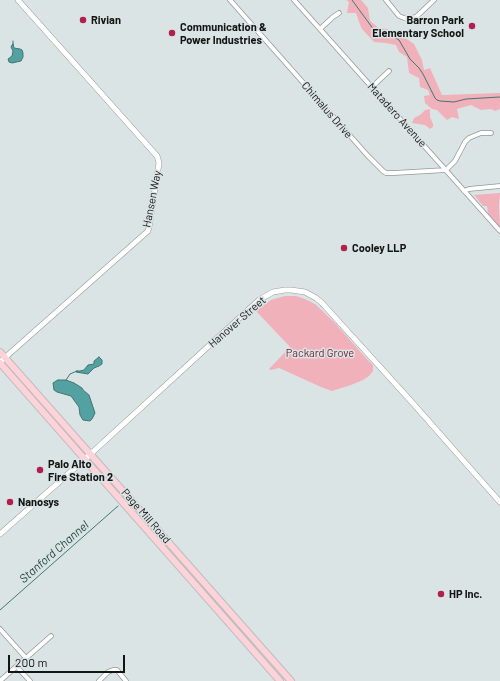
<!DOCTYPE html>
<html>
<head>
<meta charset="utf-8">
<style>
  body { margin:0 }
  #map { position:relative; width:500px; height:681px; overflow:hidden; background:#dbe4e4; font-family:Barlow,sans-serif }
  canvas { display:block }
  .scale { position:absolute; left:8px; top:655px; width:117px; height:18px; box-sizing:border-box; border:2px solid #131515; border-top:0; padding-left:5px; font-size:12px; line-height:14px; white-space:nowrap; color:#131515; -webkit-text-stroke:3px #dbe4e4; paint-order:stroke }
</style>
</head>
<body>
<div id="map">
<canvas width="500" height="681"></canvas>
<div class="scale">200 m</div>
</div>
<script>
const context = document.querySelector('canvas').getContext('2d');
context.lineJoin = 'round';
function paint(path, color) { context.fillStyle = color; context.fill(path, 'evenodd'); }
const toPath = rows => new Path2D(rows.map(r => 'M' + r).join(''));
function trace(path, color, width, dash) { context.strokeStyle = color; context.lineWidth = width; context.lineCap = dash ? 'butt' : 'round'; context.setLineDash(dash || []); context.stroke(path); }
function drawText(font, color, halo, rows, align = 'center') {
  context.font = font + ' Barlow,sans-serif'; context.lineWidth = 3; context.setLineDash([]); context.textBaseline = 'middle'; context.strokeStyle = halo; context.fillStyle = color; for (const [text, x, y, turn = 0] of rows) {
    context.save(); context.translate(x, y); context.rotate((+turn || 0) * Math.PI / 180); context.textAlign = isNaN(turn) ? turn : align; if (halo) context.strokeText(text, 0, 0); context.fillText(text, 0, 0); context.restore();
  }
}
paint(toPath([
  [346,0,361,0,368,8,370,21,379,28,387,29,401,35,414,44,422,60,424,70,430,68,442,95,500,93,500,109,495,111,491,109,481,110,471,105,457,109,459,119,452,117,447,120,437,110,432,109,425,103,424,96,430,95,428,90,420,87,419,78,409,73,407,57,399,52,396,45,386,43,374,42,362,29,359,22,356,13,347,13,349,2],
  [430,109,430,117,433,124,433,127,430,129,425,125,412,123,414,118,420,115,425,110],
  [500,193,499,205,500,228,488,213,487,206,483,206,474,195],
  [285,296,296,296,305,299,315,304,335,323,366,358,373,365,373,371,369,376,363,380,351,385,332,391,321,387,279,368,271,370,269,369,290,347,256,311,271,300]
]), '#f1b1ba');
const water = toPath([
  [13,44,14,48,20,49,22,50,23,53,23,57,21,61,12,63,9,62,8,59,12,56,13,51,11,47,12,45,13,44],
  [99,357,102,360,102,364,99,366,94,368,88,374,76,372,76,371,80,371,84,370,88,365,94,364,94,361,99,357],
  [58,380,66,380,74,383,82,388,83,390,89,395,95,413,92,419,90,421,83,420,80,415,79,407,71,396,57,392,54,390,53,383,56,381,58,380]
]);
paint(water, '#53a1a0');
trace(water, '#407776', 1);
trace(toPath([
  [352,0,374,30,382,34,392,36,399,40,410,59,419,68,423,74,435,98,437,100,440,101,454,102,466,99,500,97],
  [13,45,13,41],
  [66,380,70,374,77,371],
  [0,610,118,506]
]), '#407776', 1);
const minor = toPath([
  [230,0,368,156,383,171,386,173,394,173,446,170,455,161,465,142,469,138,481,133,491,133],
  [294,0,500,231],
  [386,0,399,16,404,18,407,19,416,17,434,0],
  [320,29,333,17,339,13],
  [372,87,389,71],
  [464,191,469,189,500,186],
  [0,629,26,658],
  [17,667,30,681],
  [0,681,51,636],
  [99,681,108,672,113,670,117,670,126,681]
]);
const tertiary = toPath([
  [0,362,148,231,149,227,159,163,158,159,157,156,18,0],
  [0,534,84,460,259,300,273,292,285,290,291,290,305,292,316,298,322,303,410,400,500,502]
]);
const primary = toPath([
  [0,352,291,681],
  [0,363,280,681]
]);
trace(minor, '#929a9a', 5.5);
trace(tertiary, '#929a9a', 6);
trace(primary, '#bdbdbd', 8);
trace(minor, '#fff', 4);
trace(tertiary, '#fff', 5);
trace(primary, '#fdd3d9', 6);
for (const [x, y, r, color] of [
  [83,20,4,"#b11f4c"],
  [472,26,4,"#b11f4c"],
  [172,33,4,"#b11f4c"],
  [344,248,4,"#b11f4c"],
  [40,470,4,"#b11f4c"],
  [10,502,4,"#b11f4c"],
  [441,594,4,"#b11f4c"]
]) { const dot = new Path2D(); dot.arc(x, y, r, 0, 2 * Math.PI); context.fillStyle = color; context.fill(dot); trace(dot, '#dbe4e4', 1.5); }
drawText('bold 11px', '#131515', '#dbe4e4', [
  ["Rivian",91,20],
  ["Barron Park",464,20,"right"],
  ["Elementary School",464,33,"right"],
  ["Communication &",180,27],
  ["Power Industries",180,40],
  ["Cooley LLP",352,248],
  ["Palo Alto",48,464],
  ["Fire Station 2",48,477],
  ["Nanosys",18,502],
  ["HP Inc.",449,594]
], 'left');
drawText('11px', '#131515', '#dbe4e4', [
  ["Chimalus Drive",327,110,49],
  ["Matadero Avenue",397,115,48],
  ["Hansen Way",152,199,-79],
  ["Hanover Street",237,322,-41],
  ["Page Mill Road",146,516,49]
]);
drawText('11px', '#712637', '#dbe4e4', [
  ["Packard Grove",320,353]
]);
drawText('italic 12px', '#1f4444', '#dbe4e4', [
  ["Stanford Channel",54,552,-41]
]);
</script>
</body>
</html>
